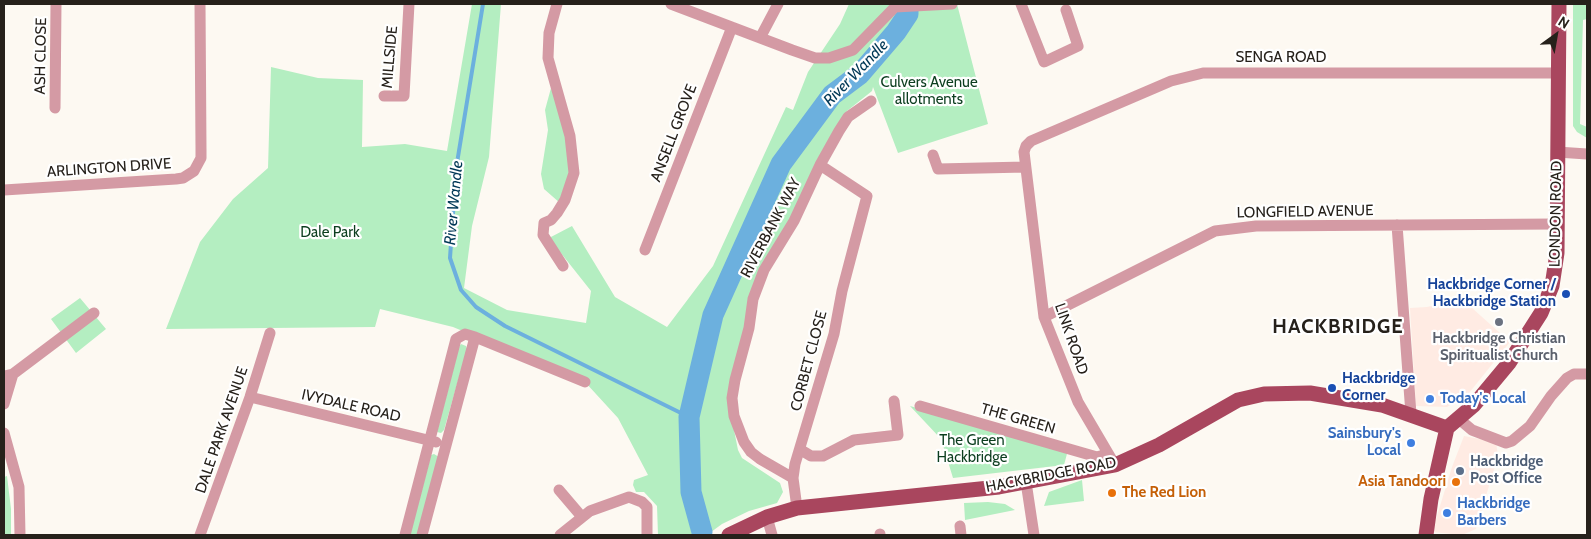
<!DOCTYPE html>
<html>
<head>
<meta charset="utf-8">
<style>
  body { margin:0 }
  #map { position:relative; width:1591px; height:539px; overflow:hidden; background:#fdf9f2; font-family:Cabin,sans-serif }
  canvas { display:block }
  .frame { position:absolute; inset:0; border:5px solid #26211b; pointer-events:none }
  .north { position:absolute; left:1531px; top:10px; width:50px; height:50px; -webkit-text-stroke:4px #fff; paint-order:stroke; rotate:32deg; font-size:14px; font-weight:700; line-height:20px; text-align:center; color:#26211b }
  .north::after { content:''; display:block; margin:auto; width:18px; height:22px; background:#26211b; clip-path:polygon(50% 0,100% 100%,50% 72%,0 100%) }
</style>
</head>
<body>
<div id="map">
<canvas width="1591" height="539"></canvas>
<div class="frame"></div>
<div class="north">N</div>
</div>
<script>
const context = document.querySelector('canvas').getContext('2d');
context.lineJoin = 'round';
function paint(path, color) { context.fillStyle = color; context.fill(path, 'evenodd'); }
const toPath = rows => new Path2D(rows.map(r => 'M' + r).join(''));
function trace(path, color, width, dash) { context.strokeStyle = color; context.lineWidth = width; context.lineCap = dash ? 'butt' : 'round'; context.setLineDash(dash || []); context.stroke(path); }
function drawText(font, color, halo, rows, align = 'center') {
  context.font = font + ' Cabin,sans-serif'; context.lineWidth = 4.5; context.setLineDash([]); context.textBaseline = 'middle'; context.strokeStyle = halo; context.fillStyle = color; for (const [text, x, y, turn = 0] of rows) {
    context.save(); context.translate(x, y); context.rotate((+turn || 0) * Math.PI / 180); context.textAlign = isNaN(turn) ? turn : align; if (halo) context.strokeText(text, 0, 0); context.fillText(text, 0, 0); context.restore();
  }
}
paint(toPath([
  [1462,299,1510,342,1469,393,1447,407,1416,406,1410,308,1427,307],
  [1464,436,1496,442,1498,456,1476,529,1462,535,1432,532,1452,467]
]), '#ffebe3');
paint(toPath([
  [472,4,501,4,489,157,472,226,464,288,507,310,586,323,591,291,549,238,572,226,615,297,667,327,713,266,786,107,793,110,808,72,840,24,849,4,957,4,988,124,898,153,873,87,872,91,847,111,773,250,728,400,738,450,742,458,780,483,783,492,777,503,749,511,722,524,707,535,658,535,657,506,644,492,636,492,633,485,634,480,648,475,618,418,585,382,453,327,380,309,375,327,166,329,200,242,233,199,268,168,271,67,318,78,363,80,362,147,405,144,447,151],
  [1573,4,1587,4,1587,19,1583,20,1580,124,1587,127,1587,138,1577,132,1573,126],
  [551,88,563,121,572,171,560,203,544,189,541,174,548,130,545,110],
  [80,298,106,329,76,353,51,319],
  [461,344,466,346,467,349,444,430,441,433,437,432,459,347],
  [910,406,1068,450,1064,465,953,478,941,439],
  [434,454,439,457,418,535,410,535,431,455],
  [7,476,11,509,11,535,4,535,4,477],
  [1082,480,1084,501,1044,506,1049,492],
  [988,502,1005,504,1015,510,965,520,964,503]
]), '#b4eec1');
trace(toPath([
  [483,4,456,169,450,258,461,290,476,307,505,326,689,417]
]), '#6cb0de', 4);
trace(toPath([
  [702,532,691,492,689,417,713,315,781,164,832,95,860,74,896,32,908,14,908,4]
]), '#6cb0de', 21);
trace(toPath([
  [557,4,549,33,548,58,570,136,574,173,565,200,557,213,551,220,544,223,543,235,563,266],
  [671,4,792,50,815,58,829,58,853,50,895,7,952,4],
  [1021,4,1044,62,1078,46,1066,10],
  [760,38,778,4],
  [384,96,404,96,409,4],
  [55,108,56,4],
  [1557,152,1587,154],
  [933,155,938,169,1025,167],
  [4,190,176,179,183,178,194,171,201,158,201,149,200,4],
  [1397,225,1411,414],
  [645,250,732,27],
  [1044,317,1215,231,1256,226,1556,224],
  [4,376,13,374,94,313],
  [250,397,436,442],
  [4,404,13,374],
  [920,406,1097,457,1107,454],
  [1459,419,1472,430,1506,443,1512,441,1530,426,1551,396,1567,378,1574,374,1587,374],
  [4,433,19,487,20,535],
  [801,450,811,456,823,456,854,440,898,435,894,401],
  [1115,465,1078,402,1044,317,1024,152,1026,146,1031,141,1171,81,1203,73,1558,73],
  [793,478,760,459,751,452,744,442,734,416,732,398,735,380,749,328,753,299,764,270,794,221,820,165,839,131,848,117,871,101],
  [1026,482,1034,535],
  [559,490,582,517],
  [797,508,793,478,795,464,834,334,842,291,867,196,820,165],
  [767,517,772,535],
  [960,526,961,535],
  [880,534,880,535],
  [200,535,250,397,270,333],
  [405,535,456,339,465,334,475,337,585,382],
  [422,535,475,337],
  [560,535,590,511,629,497,642,502,647,507,647,535]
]), '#d49aa4', 11);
trace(toPath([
  [729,535,767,517,797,508,999,487,1115,465,1159,445,1238,400,1264,394,1310,393,1382,405,1447,428],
  [1426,535,1431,499,1447,428,1474,405,1509,363,1541,313,1552,286,1557,253,1559,4]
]), '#a9465e', 15);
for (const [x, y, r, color] of [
  [1566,294,5,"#1a4fb4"],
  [1499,322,5,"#6b7280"],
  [1332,388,5,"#1a4fb4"],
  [1430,399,5,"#3f7fe0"],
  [1411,443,5,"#3f7fe0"],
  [1460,471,5,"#5c6f8a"],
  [1456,482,5,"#e8710a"],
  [1112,493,5,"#e8710a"],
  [1447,513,5,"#3f7fe0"]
]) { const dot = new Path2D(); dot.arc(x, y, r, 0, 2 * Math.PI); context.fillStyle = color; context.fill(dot); trace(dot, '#fff', 2); }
drawText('15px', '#26211b', '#fff', [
  ["ASH CLOSE",41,56,-89],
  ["MILLSIDE",390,57,-85],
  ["SENGA ROAD",1281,58],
  ["ANSELL GROVE",674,133,-69],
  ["ARLINGTON DRIVE",109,168,-4],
  ["LONGFIELD AVENUE",1305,212,-1],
  ["LONDON ROAD",1556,214,-89],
  ["RIVERBANK WAY",771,228,-62],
  ["LINK ROAD",1071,339,71],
  ["CORBET CLOSE",809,361,-75],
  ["IVYDALE ROAD",351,406,13],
  ["THE GREEN",1018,419,16],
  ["DALE PARK AVENUE",222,430,-71],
  ["HACKBRIDGE ROAD",1051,475,-11]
]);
drawText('15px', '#0c3e1f', '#fff', [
  ["Culvers Avenue",929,83],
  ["allotments",929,100],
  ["Dale Park",330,233],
  ["The Green",972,441],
  ["Hackbridge",972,458]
]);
drawText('bold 15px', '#164399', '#fff', [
  ["Hackbridge Corner /",1556,285],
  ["Hackbridge Station",1556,302],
  ["Hackbridge",1342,379,"left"],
  ["Corner",1342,396,"left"]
], 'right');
drawText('bold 15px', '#5b616d', '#fff', [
  ["Hackbridge Christian",1499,339],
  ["Spiritualist Church",1499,356]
]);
drawText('bold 15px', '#366cbe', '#fff', [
  ["Today's Local",1440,399],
  ["Sainsbury's",1401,434,"right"],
  ["Local",1401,451,"right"],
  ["Hackbridge",1457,504],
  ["Barbers",1457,521]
], 'left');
drawText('bold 15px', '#4e5e75', '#fff', [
  ["Hackbridge",1470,462],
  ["Post Office",1470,479]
], 'left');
drawText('bold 15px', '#c56008', '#fff', [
  ["Asia Tandoori",1446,482],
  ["The Red Lion",1122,493,"left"]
], 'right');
drawText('italic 16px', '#003856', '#fff', [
  ["River Wandle",856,73,-46],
  ["River Wandle",454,203,-85]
]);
context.letterSpacing = '1px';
drawText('bold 20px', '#26211b', '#fff', [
  ["HACKBRIDGE",1338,327]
]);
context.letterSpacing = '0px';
</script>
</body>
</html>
